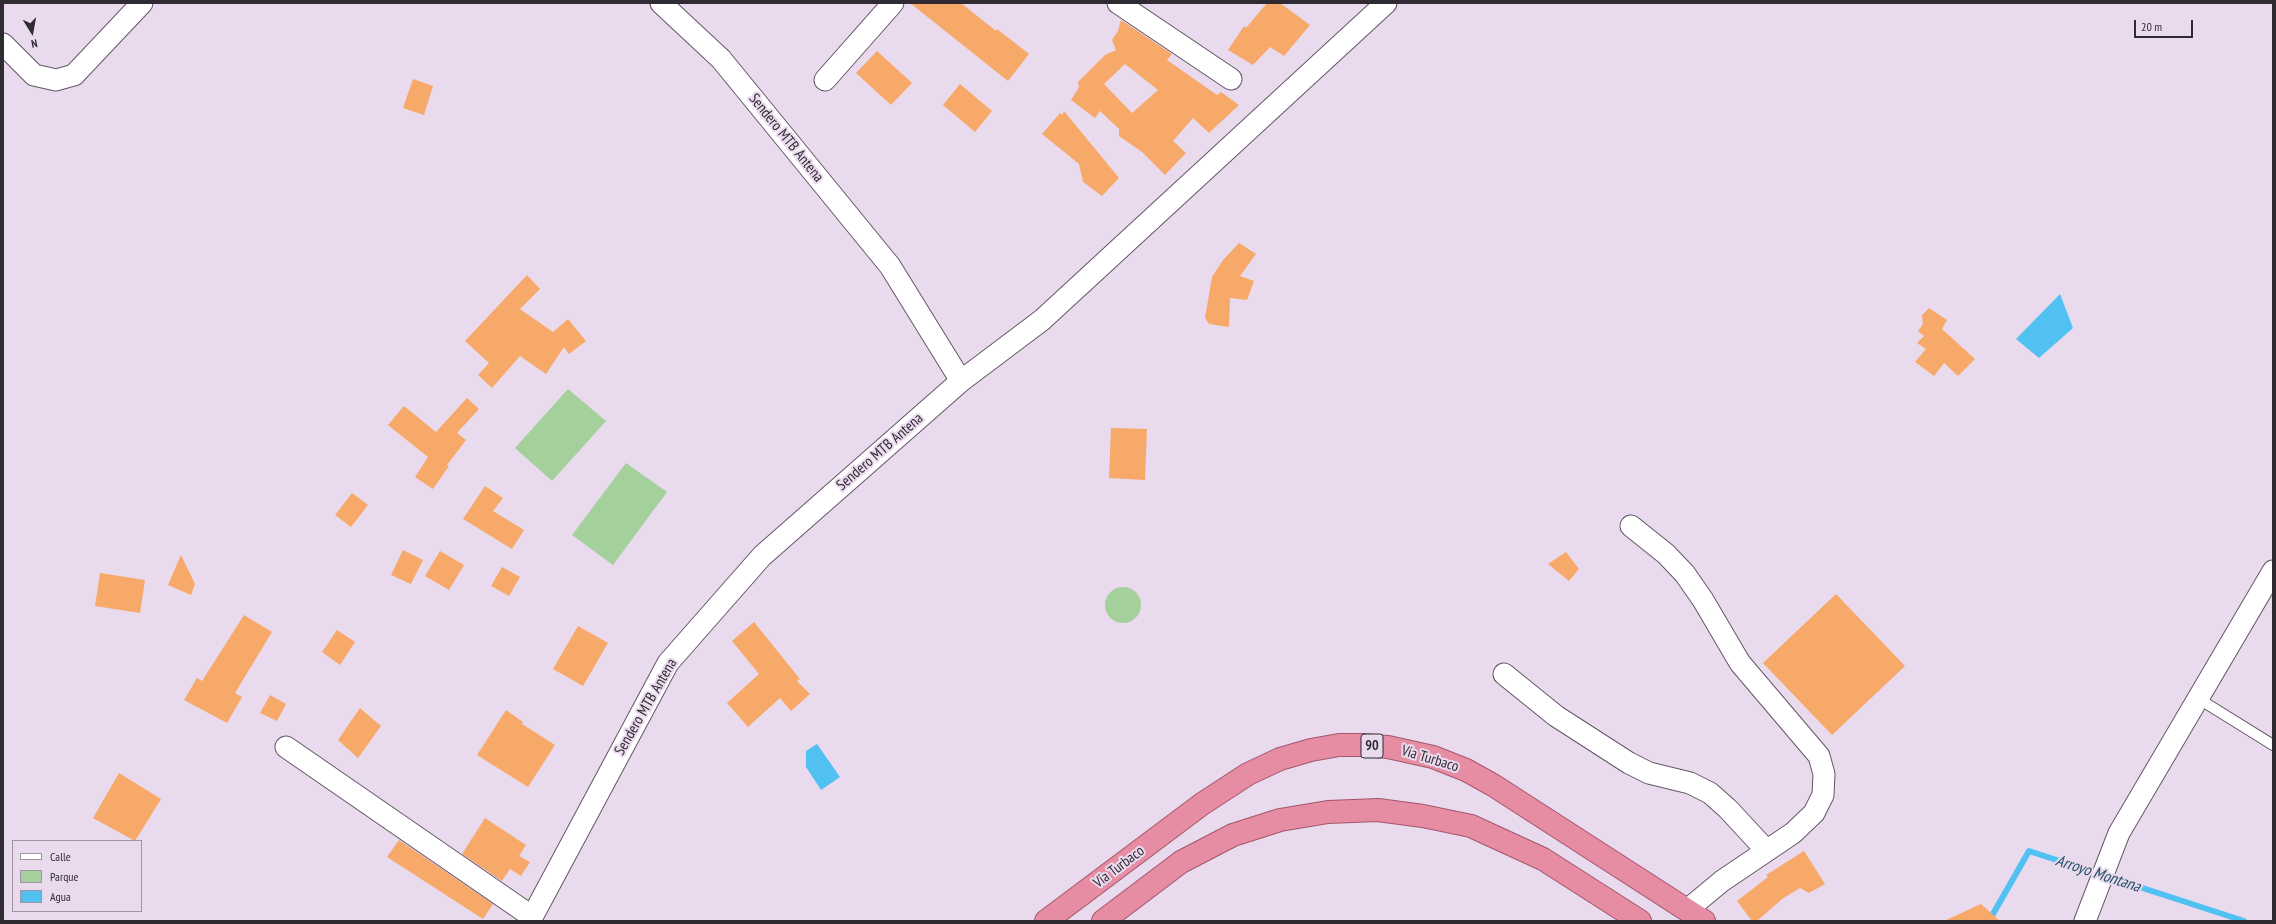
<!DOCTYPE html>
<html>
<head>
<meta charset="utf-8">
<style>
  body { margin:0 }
  #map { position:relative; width:2276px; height:924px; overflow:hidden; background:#eadaee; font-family:"PT Sans Narrow",sans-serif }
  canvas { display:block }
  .frame { position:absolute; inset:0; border:4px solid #302a32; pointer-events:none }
  .legend { position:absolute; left:12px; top:840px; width:130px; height:72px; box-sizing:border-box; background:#eadaee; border:1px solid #a094a3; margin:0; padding:5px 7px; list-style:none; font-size:12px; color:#302a32 }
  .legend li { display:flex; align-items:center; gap:8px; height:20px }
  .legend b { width:20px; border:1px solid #a094a3 }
  .north { position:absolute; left:12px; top:12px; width:40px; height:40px; -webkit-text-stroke:3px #eadaee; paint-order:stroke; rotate:169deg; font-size:11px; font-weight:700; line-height:16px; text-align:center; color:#302a32 }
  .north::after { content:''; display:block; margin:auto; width:14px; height:18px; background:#302a32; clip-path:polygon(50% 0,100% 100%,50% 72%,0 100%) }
  .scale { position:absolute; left:2134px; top:20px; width:59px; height:18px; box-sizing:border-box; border:2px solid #302a32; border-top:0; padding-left:5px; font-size:12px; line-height:14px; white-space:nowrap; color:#302a32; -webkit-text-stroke:3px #eadaee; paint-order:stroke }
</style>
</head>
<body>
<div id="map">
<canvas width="2276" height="924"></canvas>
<div class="frame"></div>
<ul class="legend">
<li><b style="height:5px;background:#fff"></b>Calle</li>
<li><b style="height:11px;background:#a3d09b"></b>Parque</li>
<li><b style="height:11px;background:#51c1f2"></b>Agua</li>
</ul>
<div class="north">N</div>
<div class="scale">20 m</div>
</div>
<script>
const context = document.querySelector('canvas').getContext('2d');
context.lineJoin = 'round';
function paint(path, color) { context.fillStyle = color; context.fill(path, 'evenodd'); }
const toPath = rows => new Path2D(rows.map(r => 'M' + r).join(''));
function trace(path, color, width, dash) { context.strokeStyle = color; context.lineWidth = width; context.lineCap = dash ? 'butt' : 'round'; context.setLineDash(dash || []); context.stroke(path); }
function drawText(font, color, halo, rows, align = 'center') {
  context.font = font + ' "PT Sans Narrow",sans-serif'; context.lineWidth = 4; context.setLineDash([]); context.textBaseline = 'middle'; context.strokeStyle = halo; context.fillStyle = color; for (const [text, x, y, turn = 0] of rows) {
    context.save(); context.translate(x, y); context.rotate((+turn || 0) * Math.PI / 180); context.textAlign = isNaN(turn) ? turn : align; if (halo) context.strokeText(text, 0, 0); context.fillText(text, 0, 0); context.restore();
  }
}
paint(toPath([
  [568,389,606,421,552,481,515,448],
  [626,463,667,492,613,565,572,535],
  '1105 605a18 18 0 1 1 36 0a18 18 0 1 1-36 0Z'
]), '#a3d09b');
paint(toPath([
  [2060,294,2073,328,2039,358,2016,339],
  [817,744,840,777,821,790,806,767,806,751]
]), '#51c1f2');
trace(toPath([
  [1989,921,2029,851,2244,921]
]), '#51c1f2', 6);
paint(toPath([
  [910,3,961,3,996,31,997,29,1029,54,1008,81],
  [1267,3,1280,3,1310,25,1284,56,1270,47,1253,65,1228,50,1244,26,1246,28],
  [1121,20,1172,54,1167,60,1217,95,1221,92,1239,105,1209,133,1193,118,1173,141,1186,153,1165,175,1142,152,1119,136,1119,129,1100,111,1095,118,1071,100,1079,87,1078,82,1105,55,1116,50,1112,40,1118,31],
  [1125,64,1158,90,1132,113,1104,84],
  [877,51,912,83,891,105,856,73],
  [413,79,433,86,424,115,403,108],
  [960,84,992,111,975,132,943,105],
  [1064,111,1119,178,1102,196,1083,182,1079,164,1042,134,1060,113,1062,115],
  [1239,243,1256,254,1240,276,1254,281,1247,300,1230,298,1229,327,1209,324,1205,318,1212,277,1223,260],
  [527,275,540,289,520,309,553,332,568,319,586,341,569,354,564,347,546,374,520,356,492,388,478,375,489,363,465,341],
  [1929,308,1947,320,1942,329,1975,359,1958,376,1944,363,1934,376,1915,362,1926,349,1917,343,1924,336,1918,331,1923,324,1922,315],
  [467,398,479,409,457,433,466,440,447,465,449,466,433,489,415,477,428,457,388,425,404,406,436,432],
  [1111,428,1147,429,1145,480,1109,478],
  [485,486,503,498,493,511,524,530,512,549,463,519],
  [352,493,368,505,351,527,335,515],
  [403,550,423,560,411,584,391,575],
  [440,551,464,565,449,590,425,576],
  [1566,552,1579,569,1569,581,1548,564],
  [181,555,195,584,191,595,168,585],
  [502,567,520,577,509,596,491,586],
  [100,573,145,580,140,613,95,606],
  [1836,594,1905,666,1832,735,1763,663],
  [244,615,272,632,235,693,242,697,227,723,184,700,197,678,202,681],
  [754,622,800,679,797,681,810,694,791,711,780,698,748,727,727,703,759,674,732,641],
  [578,626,608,643,583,686,553,669],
  [337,630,355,642,340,665,322,652],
  [270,695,286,704,277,721,260,713],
  [360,708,381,726,358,758,338,740],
  [506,710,523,722,522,724,555,745,528,787,477,755],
  [119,773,161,799,135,841,93,818],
  [485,818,526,845,519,856,530,862,521,876,510,869,502,881,462,854],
  [399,840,493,904,483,919,387,857],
  [1804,851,1825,884,1809,893,1800,888,1782,899,1757,921,1752,921,1737,901,1768,877,1766,875],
  [1981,904,2000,921,1944,921]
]), '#f6a968');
const service = toPath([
  [2199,699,2273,745]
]);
const minor = toPath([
  [661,3,721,59,890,266,961,381],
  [1118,3,1231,79],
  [3,44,34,75,56,80,74,75,142,3],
  [825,80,893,3],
  [1631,526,1666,554,1685,574,1703,600,1740,663,1819,756,1824,774,1823,795,1814,813,1793,833,1722,881,1687,910],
  [1504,674,1556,716,1629,763,1649,773,1690,783,1710,793,1728,809,1766,850],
  [286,747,531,916],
  [530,921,668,663,762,556,961,381,1042,320,1386,3],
  [2085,921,2119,833,2273,571]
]);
const trunk = toPath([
  [1046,921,1202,804,1248,774,1280,759,1311,750,1339,745,1361,745,1388,747,1433,757,1466,770,1493,785,1704,921],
  [1103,921,1181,862,1233,835,1280,820,1328,812,1378,810,1423,816,1471,826,1543,859,1640,921]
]);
trace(service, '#645667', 12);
trace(minor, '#645667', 23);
trace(trunk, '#a2576c', 24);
trace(service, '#fff', 10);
trace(minor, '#fff', 21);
trace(trunk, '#e68ca3', 22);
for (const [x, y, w] of [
  [1372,746,22]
]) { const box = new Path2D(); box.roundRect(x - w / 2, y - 12, w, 24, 3); context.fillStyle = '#eadaee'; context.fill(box); trace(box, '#302a32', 1); }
drawText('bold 14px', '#302a32', null, [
  ["90",1372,746]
]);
drawText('15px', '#302a32', '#eadaee', [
  ["Sendero MTB Antena",786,138,51],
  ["Sendero MTB Antena",880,452,-41],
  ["Sendero MTB Antena",646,707,-60],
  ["Vía Turbaco",1430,759,17],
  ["Vía Turbaco",1119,867,-37]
]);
drawText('italic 16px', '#214f64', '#eadaee', [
  ["Arroyo Montana",2098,874,18]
]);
</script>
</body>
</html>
